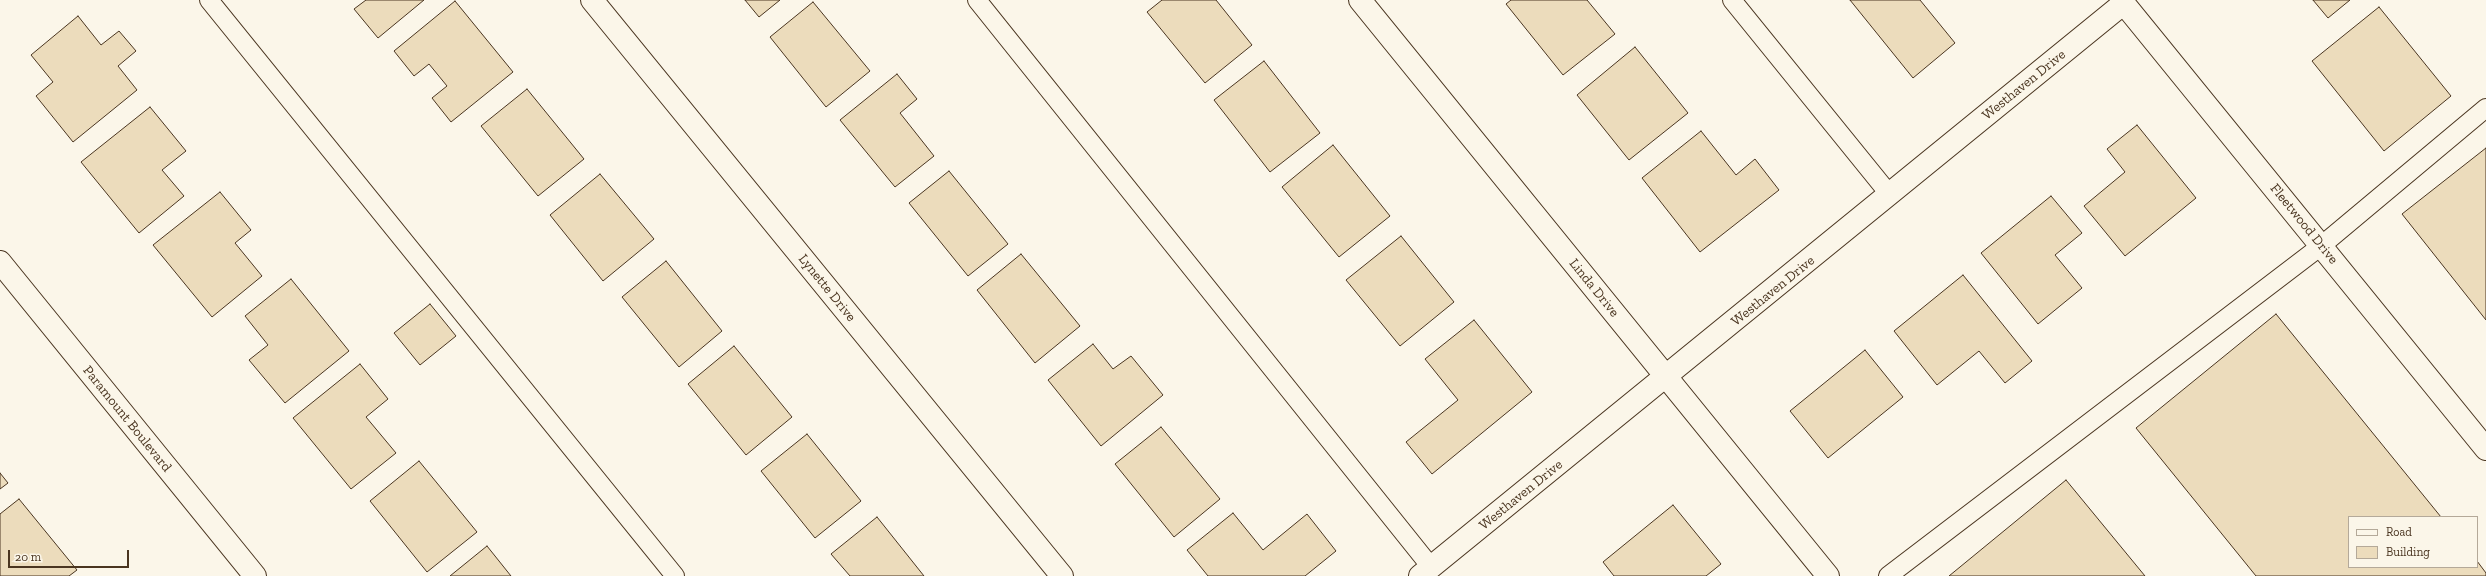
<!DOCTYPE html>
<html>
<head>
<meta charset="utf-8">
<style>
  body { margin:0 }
  #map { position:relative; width:2486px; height:576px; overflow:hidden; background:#fbf6e9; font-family:"Zilla Slab",serif }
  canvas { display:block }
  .legend { position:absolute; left:2348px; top:516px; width:130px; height:52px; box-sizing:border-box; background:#fbf6e9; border:1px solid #b4a999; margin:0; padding:5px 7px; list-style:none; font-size:12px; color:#4a3520 }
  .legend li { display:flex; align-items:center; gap:8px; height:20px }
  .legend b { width:20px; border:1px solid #b4a999 }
  .scale { position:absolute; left:8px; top:550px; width:121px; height:18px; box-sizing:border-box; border:2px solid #4a3520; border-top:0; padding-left:5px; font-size:12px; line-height:14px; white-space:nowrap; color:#4a3520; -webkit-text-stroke:3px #fbf6e9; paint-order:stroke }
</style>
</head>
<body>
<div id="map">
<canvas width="2486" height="576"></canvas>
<ul class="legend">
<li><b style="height:5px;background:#fbf6e9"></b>Road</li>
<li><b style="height:11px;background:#ecdcbc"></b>Building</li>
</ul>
<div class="scale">20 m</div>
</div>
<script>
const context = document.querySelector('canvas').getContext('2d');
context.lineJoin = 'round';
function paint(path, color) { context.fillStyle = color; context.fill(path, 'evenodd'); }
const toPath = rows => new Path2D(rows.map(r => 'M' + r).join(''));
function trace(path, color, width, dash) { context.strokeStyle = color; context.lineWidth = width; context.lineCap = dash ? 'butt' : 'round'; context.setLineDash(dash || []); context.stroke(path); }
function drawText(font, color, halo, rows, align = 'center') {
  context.font = font + ' "Zilla Slab",serif'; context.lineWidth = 3; context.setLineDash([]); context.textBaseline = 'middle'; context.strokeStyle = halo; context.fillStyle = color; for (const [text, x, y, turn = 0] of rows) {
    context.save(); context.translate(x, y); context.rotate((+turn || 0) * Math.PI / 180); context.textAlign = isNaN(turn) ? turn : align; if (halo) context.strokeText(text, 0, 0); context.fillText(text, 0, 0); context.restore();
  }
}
const building = toPath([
  [366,0,424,0,378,38,354,9,366,0],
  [745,0,780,0,759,17,745,0],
  [1162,0,1216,0,1252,45,1205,83,1147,12,1162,0],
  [1511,0,1587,0,1615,34,1563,75,1506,4,1511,0],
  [1850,0,1920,0,1955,43,1913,78,1850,0],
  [2313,0,2350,0,2328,18,2313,0],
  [455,1,513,72,451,122,432,98,447,86,429,64,414,76,394,51,455,1],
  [813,2,870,71,826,107,770,37,813,2],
  [2379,7,2451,96,2384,151,2312,61,2379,7],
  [78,16,101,45,119,31,136,51,118,66,137,90,73,142,36,96,53,82,31,55,78,16],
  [1635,47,1688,113,1629,160,1577,95,1635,47],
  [1264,61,1320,133,1270,172,1214,100,1264,61],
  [897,74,917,99,900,113,934,156,895,187,840,120,897,74],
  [527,89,584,159,538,196,481,126,527,89],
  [150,107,186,151,162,170,184,196,139,233,81,162,150,107],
  [2137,125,2196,198,2125,256,2084,206,2125,172,2107,149,2137,125],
  [1701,131,1736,175,1755,159,1779,190,1700,252,1642,178,1701,131],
  [1333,145,1390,216,1339,257,1282,187,1333,145],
  [2486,148,2486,320,2402,214,2486,148],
  [949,171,1008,244,968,276,909,203,949,171],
  [600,174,654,239,603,281,550,215,600,174],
  [220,192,251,230,235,243,262,276,212,317,153,245,220,192],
  [2051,196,2082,233,2055,255,2082,288,2038,324,1981,253,2051,196],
  [1401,236,1454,302,1400,346,1346,280,1401,236],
  [1021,254,1080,326,1035,363,977,290,1021,254],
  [666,261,722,331,679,367,622,297,666,261],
  [1963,275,2032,361,2005,383,1979,351,1937,385,1894,331,1963,275],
  [291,279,349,351,285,403,249,360,268,345,245,316,291,279],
  [430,304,456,336,420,365,394,333,430,304],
  [2276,314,2441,517,2349,517,2349,567,2477,567,2477,561,2486,573,2486,576,2256,576,2136,428,2276,314],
  [1474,320,1532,392,1432,474,1406,442,1458,400,1425,359,1474,320],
  [1093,344,1113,369,1131,356,1163,395,1101,446,1048,380,1093,344],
  [734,346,792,417,746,455,688,384,734,346],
  [1865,350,1903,397,1828,458,1790,411,1865,350],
  [360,364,388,399,366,417,396,453,351,489,293,418,360,364],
  [1161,427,1220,499,1174,537,1115,464,1161,427],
  [807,434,861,501,815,538,761,471,807,434],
  [419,461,477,532,427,572,370,501,419,461],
  [0,473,8,483,0,489,0,473],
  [2066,480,2145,576,1949,576,2066,480],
  [19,499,77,570,69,576,0,576,0,514,19,499],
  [1673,505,1721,564,1706,576,1614,576,1603,562,1673,505],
  [1233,513,1263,550,1307,514,1336,551,1305,576,1208,576,1187,550,1233,513],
  [877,517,924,576,850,576,831,554,877,517],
  [487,546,511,576,450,576,487,546]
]);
paint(building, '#ecdcbc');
trace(building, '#4a3520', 1);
const lane = toPath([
  [209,0,675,576],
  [977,0,1431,567],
  [1732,0,1890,195],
  [1888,576,2321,246,2486,108]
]);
const street = toPath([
  [592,0,1062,576],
  [1360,0,1828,576],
  [1420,576,2124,3]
]);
const secondary = toPath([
  [2121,0,2486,449],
  [0,262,255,576]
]);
trace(lane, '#4a3520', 20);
trace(street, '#4a3520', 24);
trace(secondary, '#4a3520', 24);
trace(lane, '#fbf6e9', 18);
trace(street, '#fbf6e9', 22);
trace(secondary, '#fbf6e9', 22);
drawText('14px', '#4a3520', '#fbf6e9', [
  ["Westhaven Drive",2024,85,-39],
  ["Fleetwood Drive",2304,224,51],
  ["Lynette Drive",827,288,51],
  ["Linda Drive",1594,288,51],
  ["Westhaven Drive",1773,291,-39],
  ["Paramount Boulevard",127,419,51],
  ["Westhaven Drive",1521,495,-39]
]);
</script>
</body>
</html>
